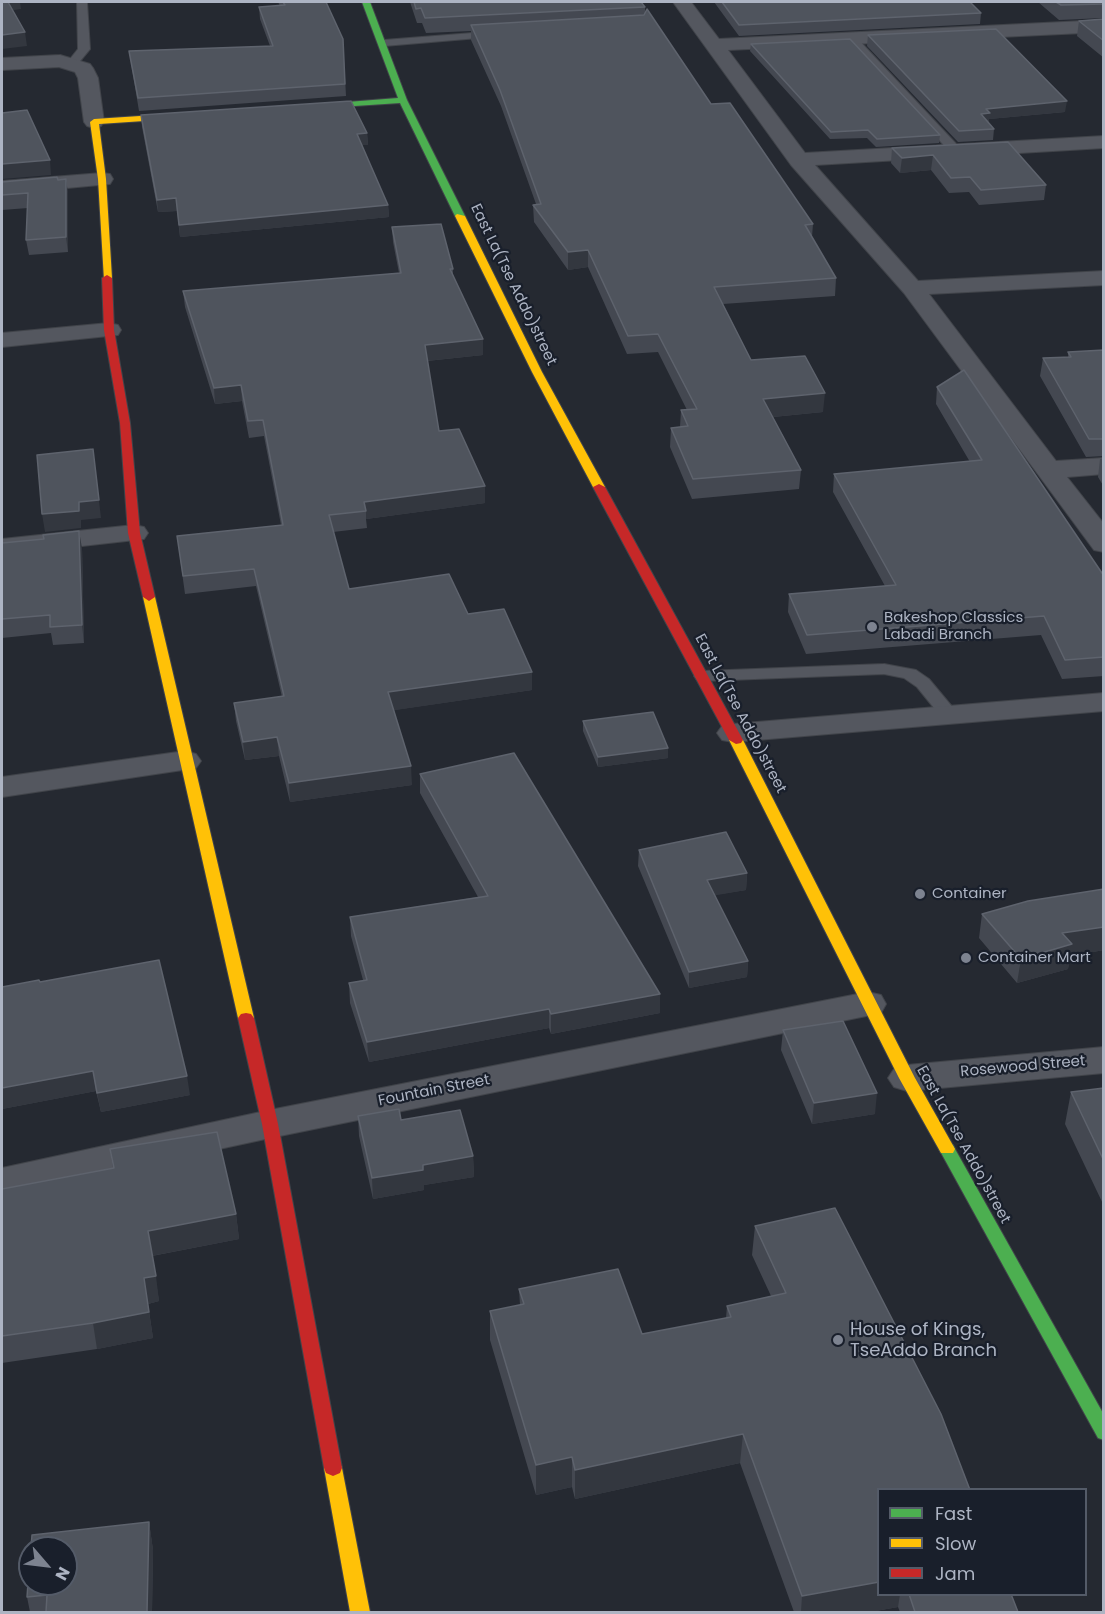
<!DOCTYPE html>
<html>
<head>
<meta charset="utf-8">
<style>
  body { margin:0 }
  #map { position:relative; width:1105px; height:1614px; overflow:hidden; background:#252931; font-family:Poppins,sans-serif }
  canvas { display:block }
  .frame { position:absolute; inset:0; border:3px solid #adb4c3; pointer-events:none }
  .legend { position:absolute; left:877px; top:1488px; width:210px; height:108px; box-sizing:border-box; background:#191f2b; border:2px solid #545b68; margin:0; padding:8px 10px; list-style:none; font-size:18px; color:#adb4c3 }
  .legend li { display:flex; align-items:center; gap:12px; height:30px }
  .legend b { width:30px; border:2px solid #545b68 }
  .north { position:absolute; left:18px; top:1536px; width:60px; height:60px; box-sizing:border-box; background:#191f2b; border:2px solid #545b68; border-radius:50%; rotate:118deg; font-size:16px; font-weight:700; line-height:24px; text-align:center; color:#adb4c3 }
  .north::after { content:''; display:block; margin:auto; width:21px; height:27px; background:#7d8390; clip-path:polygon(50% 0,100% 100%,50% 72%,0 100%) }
</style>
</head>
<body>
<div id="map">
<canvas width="1105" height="1614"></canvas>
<div class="frame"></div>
<ul class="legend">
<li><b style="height:8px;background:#4caf50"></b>Fast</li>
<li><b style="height:8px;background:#ffc107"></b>Slow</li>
<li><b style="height:8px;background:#c62828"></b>Jam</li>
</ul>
<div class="north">N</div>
</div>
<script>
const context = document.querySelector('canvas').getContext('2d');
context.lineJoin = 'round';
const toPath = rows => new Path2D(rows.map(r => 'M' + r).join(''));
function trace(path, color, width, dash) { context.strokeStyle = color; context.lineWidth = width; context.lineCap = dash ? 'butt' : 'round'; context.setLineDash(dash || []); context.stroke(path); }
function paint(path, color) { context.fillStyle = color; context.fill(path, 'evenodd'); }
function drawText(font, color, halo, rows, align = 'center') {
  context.font = font + ' Poppins,sans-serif'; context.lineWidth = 4.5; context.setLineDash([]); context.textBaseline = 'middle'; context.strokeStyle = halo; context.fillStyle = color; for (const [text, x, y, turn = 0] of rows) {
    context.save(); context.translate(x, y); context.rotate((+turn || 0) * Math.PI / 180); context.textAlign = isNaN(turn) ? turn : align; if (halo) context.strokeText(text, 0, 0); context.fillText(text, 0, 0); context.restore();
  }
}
const lane = toPath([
  [77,2,87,2,90,49,76,66,72,67,66,64,78,49,77,2],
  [498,31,502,32,502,36,384,46,378,43,384,40,498,31],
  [851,35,855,36,960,148,962,151,960,154,952,154,847,40,845,38,851,35],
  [884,664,916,670,929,679,959,715,957,719,943,719,917,687,904,678,884,674,703,681,697,680,694,676,697,672,703,671,884,664]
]);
const street = toPath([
  [673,2,691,2,719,39,1104,20,1104,32,728,50,805,153,1104,136,1104,148,815,165,918,281,1104,271,1104,285,929,294,1056,461,1104,458,1104,474,1067,477,1104,524,1104,552,1094,550,904,293,791,165,673,2],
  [60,55,90,64,93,68,98,78,104,122,101,126,94,128,87,126,84,122,78,78,75,72,59,67,2,70,2,58,60,55],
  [102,173,110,174,113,179,110,184,2,194,2,181,102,173],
  [109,323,118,325,121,330,118,335,2,347,2,333,109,323],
  [134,525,144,527,148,533,144,539,2,555,2,539,134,525],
  [1104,693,1104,711,733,742,722,740,717,733,722,726,733,724,1104,693],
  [185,751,196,754,201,761,196,768,2,797,2,777,185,751],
  [868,992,881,995,886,1004,881,1013,270,1138,2,1196,2,1168,270,1110,868,992],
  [1104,1047,1104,1073,907,1091,894,1087,888,1078,894,1069,907,1065,1104,1047]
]);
const fast = toPath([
  [362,2,370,2,407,100,465,216,463,218,455,216,400,103,309,109,305,107,309,105,398,98,362,2],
  [947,1143,953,1145,955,1149,1104,1415,1104,1440,1098,1438,939,1149,941,1145,947,1143]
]);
const slow = toPath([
  [186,113,190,116,189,118,99,124,106,179,112,278,104,280,98,179,90,122,94,119,186,113],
  [457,214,465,216,542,372,605,487,603,489,599,490,593,487,532,372,455,216,457,214],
  [149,593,155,597,254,1018,251,1022,246,1023,241,1022,238,1018,143,597,149,593],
  [736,736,743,740,915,1078,955,1149,953,1153,941,1153,899,1078,729,740,736,736],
  [333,1460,340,1463,342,1468,370,1612,350,1612,324,1468,326,1463,333,1460]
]);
const jam = toPath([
  [107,275,112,278,114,330,130,423,140,533,155,597,149,601,143,597,128,533,120,423,104,330,102,278,107,275],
  [599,484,605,487,743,740,741,743,736,744,729,740,593,487,599,484],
  [246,1013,251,1014,254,1018,278,1124,342,1468,340,1473,333,1476,326,1473,324,1468,262,1124,238,1018,241,1014,246,1013]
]);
trace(lane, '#41444a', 2);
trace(street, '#41444a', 2);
trace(fast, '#41444a', 2);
trace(slow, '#41444a', 2);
trace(jam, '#41444a', 2);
paint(lane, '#54575f');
paint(street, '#54575f');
paint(fast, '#4caf50');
paint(slow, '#ffc107');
paint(jam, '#c62828');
paint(toPath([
  [278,2,326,2,343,39,346,96,139,111,129,51,270,46,260,19,259,7,280,6],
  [410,2,641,2,645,7,645,14,711,104,813,224,812,237,836,278,835,296,723,304,751,360,823,412,773,417,801,470,799,489,692,499,670,447,671,428,680,427,681,410,687,410,658,352,627,354,588,267,568,270,534,222,533,205,536,204,501,106,471,40,471,31,426,33,422,23,417,23],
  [714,2,970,2,981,13,980,24,739,36],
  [1038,2,1104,2,1104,18,1059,20],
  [1104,19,1104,58,1077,36,1079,21],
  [868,35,1065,112,989,119,989,123,994,129,993,140,958,142,867,46],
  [751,44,940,135,939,143,876,147,867,138,830,139,750,51],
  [141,115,367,133,368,145,362,145,388,205,389,217,180,237,177,211,158,212,142,127],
  [1008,142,1046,185,1044,200,979,205,969,192,949,193,931,170,900,173,891,163,892,148],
  [66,179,68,194,68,252,29,255,26,240,28,208,2,210,2,182],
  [392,227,453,269,453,275,483,355,427,361,439,431,485,486,485,503,366,519,367,528,333,532,349,589,468,614,532,690,394,710,412,785,290,802,279,756,245,760,236,721,234,703,282,697,256,586,185,594,177,536,281,525,264,436,249,438,242,401,215,404,185,307,183,291,399,273,393,242],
  [1104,350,1104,456,1086,457,1040,376,1043,358,1068,357,1068,352],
  [937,387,1104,576,1104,676,1062,679,1041,635,806,654,788,612,789,594,885,586,833,492,834,474,970,462,936,404],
  [1104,458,1104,487,1098,477,1100,459],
  [2,543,82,548,84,643,53,645,51,633,2,638],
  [583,721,668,758,598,767,583,731],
  [420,774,660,1013,551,1034,549,1028,369,1062,350,1003,349,983,363,980,351,936,350,917,478,897,420,793],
  [639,850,747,873,746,890,714,895,748,961,747,977,689,988,638,866],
  [1104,889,1104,950,1070,956,1068,969,1017,983,979,938,982,914],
  [2,987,190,1095,101,1112,96,1091,2,1109],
  [783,1030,875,1114,812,1124,781,1050],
  [1104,1088,1104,1206,1065,1124,1071,1092],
  [358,1116,401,1120,473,1156,474,1177,424,1185,424,1190,373,1199,359,1136],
  [110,1149,236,1214,239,1239,152,1256,159,1301,148,1304,153,1338,97,1349,2,1363,2,1189,113,1168],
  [835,1208,879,1594,1011,1594,1018,1612,900,1612,898,1607,870,1612,794,1612,740,1463,575,1499,572,1487,536,1495,490,1340,490,1311,520,1305,519,1289,642,1334,726,1318,727,1306,771,1296,752,1255,755,1226],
  [149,1522,153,1550,152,1612,30,1612,27,1597]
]), '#444851');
paint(toPath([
  [7,2,20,2,21,9,8,11],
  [25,32,27,46,2,49,2,35],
  [1067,101,1065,112,989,119,989,124,981,114,986,109],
  [367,133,368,145,357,145,357,134],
  [933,155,931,170,900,173,902,158],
  [50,160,51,175,2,179,2,181,2,164],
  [66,179,68,194,68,252,66,237],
  [176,198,177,211,158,212,157,200],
  [388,205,389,217,180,237,179,225],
  [588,250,588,267,568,270,568,252],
  [483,339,483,355,426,361,425,345],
  [241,385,242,401,215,404,214,388],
  [825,393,823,412,762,418,763,399],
  [93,449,101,518,81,520,81,528,45,532,42,514],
  [485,486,485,503,366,519,366,511,364,502],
  [79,531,82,548,84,643,82,625],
  [532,672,532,690,389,711,388,692],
  [277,737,279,756,245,760,243,742],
  [668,748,668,758,598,767,598,757],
  [411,766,412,785,290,802,289,783],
  [747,873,746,890,706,897,707,880],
  [1104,927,1104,950,1070,956,1068,969,1017,983,1021,959,1062,933],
  [748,961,747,977,689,988,689,972],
  [660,994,660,1013,551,1034,551,1014],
  [549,1009,549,1028,369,1062,367,1042],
  [93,1071,96,1091,2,1109,2,1088],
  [187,1076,190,1095,101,1112,97,1093],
  [877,1093,875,1114,812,1124,814,1103],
  [473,1156,474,1177,424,1185,424,1190,373,1199,372,1178,423,1165],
  [236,1214,239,1239,151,1256,148,1231],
  [156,1276,159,1301,148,1304,144,1278],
  [149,1312,153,1338,97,1349,93,1323],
  [743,1434,740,1463,575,1499,575,1470],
  [572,1457,572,1487,536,1495,536,1465],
  [149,1522,153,1550,152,1612,147,1612],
  [879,1582,879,1594,900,1594,898,1607,870,1612,801,1612,802,1596]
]), '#33373f');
const building = toPath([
  [2,2,8,2,25,32,2,35,2,2],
  [283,2,326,2,343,39,345,84,138,98,129,51,273,46,259,7,285,5,283,2],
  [414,2,641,2,645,7,425,18,421,8,416,9,414,2],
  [722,2,970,2,981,13,739,25,722,2],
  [1056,2,1104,2,1104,4,1061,5,1056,2],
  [647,9,711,104,730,103,813,224,805,225,836,278,714,287,751,360,805,356,825,393,763,399,801,470,693,479,671,428,688,426,681,410,697,409,658,334,628,336,588,250,568,252,533,205,541,204,500,90,471,25,644,15,647,9],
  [1104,19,1104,41,1079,21,1104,19],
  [996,29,1067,101,986,109,990,113,981,114,994,129,959,131,868,35,996,29],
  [850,39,940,135,877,139,868,130,831,132,751,44,850,39],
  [351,101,367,133,357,134,388,205,179,225,176,198,157,200,141,115,351,101],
  [27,110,50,160,2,164,2,113,27,110],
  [1008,142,1046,185,981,190,970,177,951,178,933,155,902,158,892,148,1008,142],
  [57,177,58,180,66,179,66,237,26,240,28,193,2,195,2,182,57,177],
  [441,224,453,269,450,269,483,339,425,345,439,431,459,429,485,486,364,502,366,511,329,515,349,589,449,574,468,614,504,609,532,672,388,692,411,766,289,783,277,737,243,742,234,703,284,696,254,569,183,576,177,536,283,525,263,420,248,421,241,385,214,388,183,291,401,273,392,227,441,224],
  [1104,350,1104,439,1089,439,1043,358,1071,357,1068,352,1104,350],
  [964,370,1104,576,1104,657,1065,660,1044,616,807,635,789,594,896,585,834,474,982,460,937,387,964,370],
  [93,449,99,500,79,502,79,511,42,514,37,455,93,449],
  [79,531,82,625,50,627,50,615,2,619,2,543,44,539,43,535,79,531],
  [653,712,668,748,598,757,583,721,653,712],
  [514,753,660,994,551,1014,549,1009,367,1042,349,983,367,980,350,917,488,896,420,774,514,753],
  [726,832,747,873,707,880,748,961,689,972,639,850,726,832],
  [1104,889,1104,927,1062,933,1072,944,1021,959,982,914,1028,901,1104,889],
  [159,960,187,1076,97,1093,93,1071,2,1088,2,987,39,980,40,982,159,960],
  [843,1021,877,1093,814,1103,783,1030,843,1021],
  [1104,1088,1104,1161,1071,1092,1104,1088],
  [399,1109,401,1120,460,1110,473,1156,423,1165,423,1170,372,1178,358,1116,399,1109],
  [217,1132,236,1214,148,1231,156,1276,144,1278,149,1312,93,1323,2,1336,2,1189,114,1168,110,1149,217,1132],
  [835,1208,941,1414,970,1490,879,1490,879,1582,802,1596,743,1434,575,1470,572,1457,536,1465,490,1311,524,1304,519,1289,618,1269,642,1334,731,1317,727,1306,786,1293,755,1226,835,1208],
  [149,1522,147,1612,46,1612,47,1595,27,1597,30,1557,30,1584,66,1584,66,1548,31,1548,32,1535,149,1522],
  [909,1594,1011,1594,1018,1612,915,1612,909,1594]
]);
paint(building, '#4f545d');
trace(building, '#5e636d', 1.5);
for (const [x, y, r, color] of [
  [872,627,6,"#7d8390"],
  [920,894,6,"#7d8390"],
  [966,958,6,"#7d8390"],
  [838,1340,6,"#7d8390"]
]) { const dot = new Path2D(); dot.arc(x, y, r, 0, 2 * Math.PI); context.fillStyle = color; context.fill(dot); trace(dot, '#191f2b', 2); }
drawText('15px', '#adb4c3', '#191f2b', [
  ["East La(Tse Addo)street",513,285,64],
  ["East La(Tse Addo)street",740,714,62],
  ["Rosewood Street",1023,1067,-5],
  ["Fountain Street",434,1091,-11],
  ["East La(Tse Addo)street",963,1145,61]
]);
drawText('15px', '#adb4c3', '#191f2b', [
  ["Bakeshop Classics",884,618],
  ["Labadi Branch",884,635],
  ["Container",932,894],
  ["Container Mart",978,958]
], 'left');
drawText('18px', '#adb4c3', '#191f2b', [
  ["House of Kings,",850,1330],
  ["TseAddo Branch",850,1351]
], 'left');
</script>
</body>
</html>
